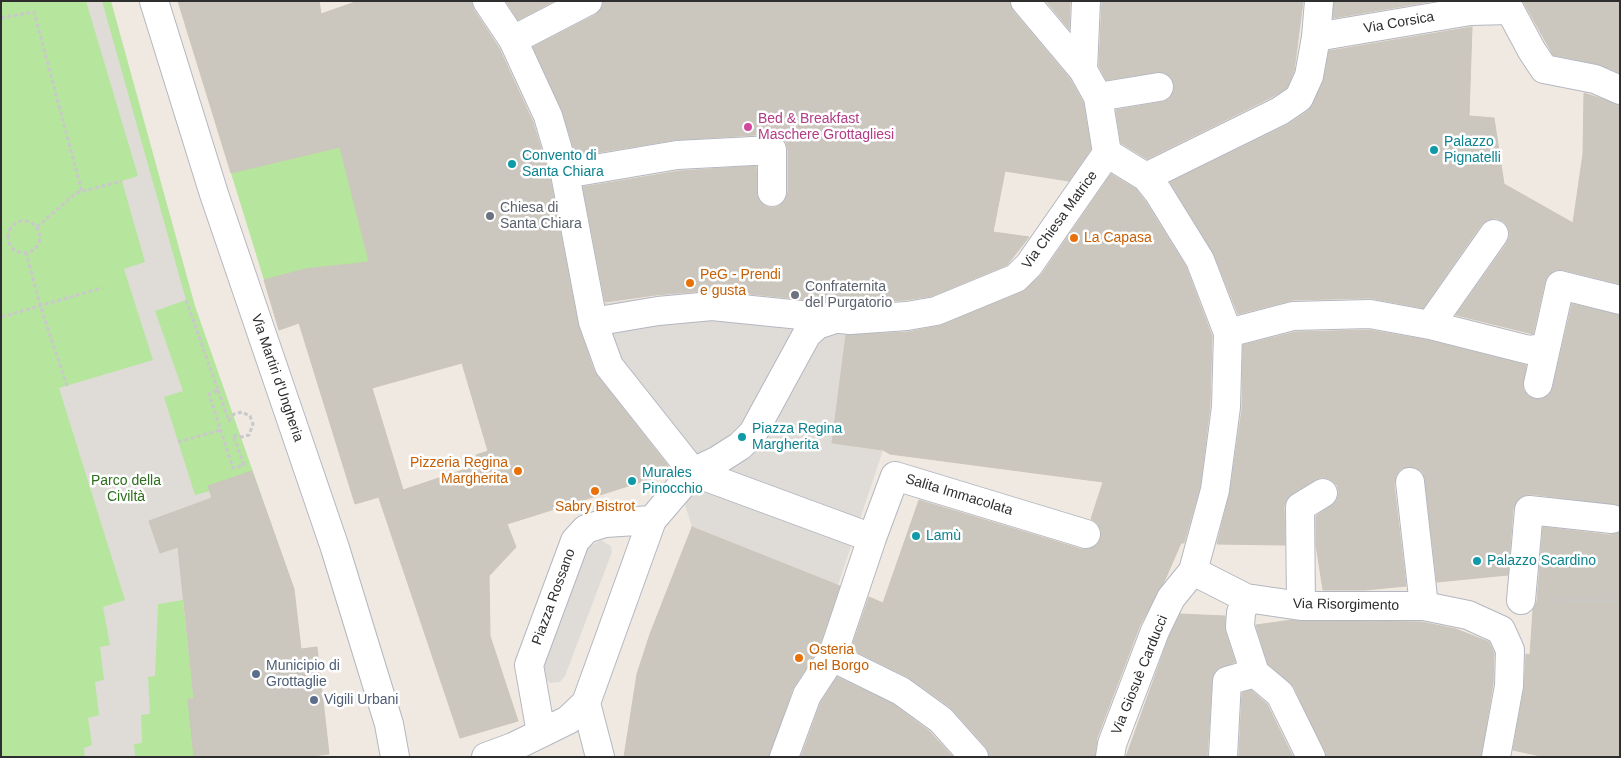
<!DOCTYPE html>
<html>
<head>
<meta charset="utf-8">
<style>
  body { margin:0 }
  #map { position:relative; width:1621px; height:758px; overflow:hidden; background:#efe9e1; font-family:Arial,sans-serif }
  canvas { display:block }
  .frame { position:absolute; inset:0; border:2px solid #2e2e2e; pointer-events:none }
</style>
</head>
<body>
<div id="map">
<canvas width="1621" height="758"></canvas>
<div class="frame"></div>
</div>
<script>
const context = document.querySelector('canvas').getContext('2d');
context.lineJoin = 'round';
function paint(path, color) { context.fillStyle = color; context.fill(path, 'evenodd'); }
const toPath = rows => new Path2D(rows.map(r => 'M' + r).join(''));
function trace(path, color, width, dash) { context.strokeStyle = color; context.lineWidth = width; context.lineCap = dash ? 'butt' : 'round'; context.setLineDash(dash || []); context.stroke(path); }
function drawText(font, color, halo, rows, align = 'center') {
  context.font = font + ' Arial,sans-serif'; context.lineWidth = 5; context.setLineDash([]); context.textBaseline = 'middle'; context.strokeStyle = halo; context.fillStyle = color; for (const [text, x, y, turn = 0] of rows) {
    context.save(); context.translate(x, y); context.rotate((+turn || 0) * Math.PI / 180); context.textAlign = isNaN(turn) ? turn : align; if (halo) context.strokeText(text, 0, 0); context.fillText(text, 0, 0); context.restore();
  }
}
paint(toPath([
  [1,1,111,1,195,306,294,589,183,600,194,699,194,757,1,757],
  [340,147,369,262,305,269,264,280,231,173]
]), '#b6e59e');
paint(toPath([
  [86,1,102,1,186,300,155,311,183,391,164,397,195,495,210,491,241,578,183,600,158,604,155,676,148,677,150,714,141,715,142,743,134,744,135,757,85,757,84,748,92,745,88,718,99,715,95,682,104,680,100,647,110,645,103,607,125,600,59,388,153,360,124,269,145,262,122,181,138,176],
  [690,292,712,292,833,303,847,329,832,443,883,450,838,585,692,527,671,461,648,432,598,304],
  [601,540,611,546,612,552,565,676,560,682,550,683,546,679,543,666,587,548]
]), '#dfdcd8');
const building = toPath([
  [178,1,319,1,321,14,358,1,471,1,474,10,499,48,533,122,550,178,578,325,594,371,673,472,507,524,516,547,489,576,490,636,518,721,460,738,379,498,403,490,355,504,299,323,279,330,264,280,305,269,369,262,340,147,231,173,178,1],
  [462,363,488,451,476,455,481,464,403,490,372,388,462,363],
  [506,1,554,1,518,20,506,1],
  [604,1,1010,1,1013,11,1070,79,1083,102,1091,149,1069,181,1005,171,993,232,1029,237,1007,265,932,296,905,300,850,304,711,290,656,295,605,302,583,187,679,171,756,166,758,199,765,206,772,208,779,206,785,200,788,192,788,150,786,142,780,136,771,134,674,140,576,156,562,110,533,47,595,15,601,9,604,1],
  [1046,1,1070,1,1069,29,1046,1],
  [1102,1,1303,1,1294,71,1287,88,1272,97,1147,159,1121,143,1116,110,1162,102,1169,99,1173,93,1174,84,1171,77,1165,73,1157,72,1106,80,1099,66,1102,1],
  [1334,1,1434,1,1333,18,1334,1],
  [1523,1,1620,1,1620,73,1598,64,1553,55,1523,1],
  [1472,27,1469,116,1494,118,1504,184,1573,223,1583,154,1584,93,1620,105,1620,284,1564,270,1555,270,1548,275,1545,281,1533,334,1456,315,1507,243,1510,235,1508,227,1503,221,1495,218,1487,220,1481,225,1423,308,1370,298,1293,300,1238,314,1213,252,1170,182,1287,125,1308,111,1323,82,1329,51,1472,27],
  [1111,174,1136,189,1145,201,1186,267,1212,336,1210,406,1200,487,1184,543,1181,543,1164,582,1140,625,1097,738,1095,757,989,757,986,747,950,707,908,677,851,649,869,597,883,603,919,500,1081,549,1089,549,1097,545,1101,538,1101,530,1098,524,1091,519,1103,482,890,454,883,450,832,443,846,335,908,332,939,326,1022,292,1042,274,1111,174],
  [1572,304,1620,315,1620,506,1531,494,1523,496,1517,501,1513,509,1508,575,1437,582,1425,480,1423,473,1417,468,1408,467,1401,469,1396,475,1394,484,1406,586,1365,590,1323,590,1316,545,1316,516,1337,500,1339,492,1337,485,1330,479,1322,477,1315,480,1287,499,1284,507,1285,545,1217,544,1230,492,1242,409,1243,345,1295,332,1369,330,1427,340,1526,365,1523,389,1528,396,1535,399,1542,399,1549,395,1553,387,1572,304],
  [252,471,294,589,301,649,317,647,329,754,303,757,194,757,188,699,194,699,178,547,160,553,149,521,212,498,208,486,252,471],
  [692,527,840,586,818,650,792,690,769,757,624,757,637,674,650,634,692,527],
  [1543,527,1610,535,1620,532,1620,757,1545,757,1513,750,1524,689,1526,654,1530,655,1533,610,1537,601,1543,527],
  [1180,614,1225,616,1225,631,1235,662,1215,671,1212,680,1207,757,1126,757,1169,637,1180,614],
  [1292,620,1422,622,1456,629,1489,642,1494,653,1493,684,1481,757,1326,757,1294,687,1268,664,1256,625,1292,620],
  [837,677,893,704,930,732,953,757,801,757,821,702,837,677],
  [1251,690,1267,704,1293,757,1239,757,1242,693,1251,690]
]);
paint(building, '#cbc7bf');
trace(building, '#cbc5ba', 1);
const minor = toPath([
  [154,1,214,194,335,548,389,724,395,757],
  [487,1,513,40,548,116,565,174,593,322,609,366,693,472],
  [1025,1,1083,70,1098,97,1107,153],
  [1470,11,1510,10,1532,51,1544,69,1595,79,1620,90],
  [1316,37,1470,11,1476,1],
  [513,40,588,1],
  [1083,70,1086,1],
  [1098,97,1159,87],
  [1107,153,1146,177,1158,192,1200,260,1228,333,1226,407,1215,490,1193,571,1171,598,1155,631,1112,744,1110,757],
  [565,174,677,155,772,150,772,192],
  [1146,177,1280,111,1299,98,1309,76,1316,37,1319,1],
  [593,322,658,311,712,306,850,320,907,316,936,311,1016,278,1029,265,1107,153],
  [1430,325,1494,234],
  [1228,333,1293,316,1370,314,1430,325,1529,350,1546,348,1560,285,1620,300],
  [1538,384,1546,348],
  [693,472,872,538,832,657,807,695,784,757],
  [1410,482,1424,606],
  [872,538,895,476,1086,534],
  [1193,571,1246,598,1301,606,1424,606,1468,615,1501,630,1510,650,1509,686,1496,757],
  [1246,598,1241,613,1240,627,1255,673,1280,694,1311,757],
  [1521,600,1529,510,1612,519],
  [1301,606,1300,507,1323,493],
  [832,657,901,691,941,720,974,757],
  [586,703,600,757],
  [541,733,529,665,575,541,586,529,605,523,652,520],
  [486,757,513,747,568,720,586,703,652,520,693,472,718,460,740,446,753,433,807,334,817,325,835,319],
  [1223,757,1227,681,1255,673]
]);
trace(minor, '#b4b7c1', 30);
trace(toPath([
  [1,18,34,12,82,192],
  '8 237a16 16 0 1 1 32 0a16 16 0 1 1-32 0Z',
  [37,227,76,193,122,181],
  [26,252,40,305,67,386],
  [186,300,218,390],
  [1,317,102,288],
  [218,390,229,421,234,414,242,412,250,416,253,424,249,435,241,437,233,435,244,465,233,468,209,394,218,390],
  [178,442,220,430],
  [1555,600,1620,601]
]), '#c9c9c9', 3, [4, 2.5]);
trace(minor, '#fff', 28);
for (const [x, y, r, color] of [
  [748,127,5,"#d1479c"],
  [1434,150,5,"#0f9aa8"],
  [512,164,5,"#0f9aa8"],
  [490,216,5,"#6b7280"],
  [1074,238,5,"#e8710a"],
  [690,283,5,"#e8710a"],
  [795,295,5,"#6b7280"],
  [742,437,5,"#0f9aa8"],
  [518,471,5,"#e8710a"],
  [632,481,5,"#0f9aa8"],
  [595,491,5,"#e8710a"],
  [916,536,5,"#0f9aa8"],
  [1477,561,5,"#0f9aa8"],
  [799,658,5,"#e8710a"],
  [256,674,5,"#5c6f8a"],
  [314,700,5,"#5c6f8a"]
]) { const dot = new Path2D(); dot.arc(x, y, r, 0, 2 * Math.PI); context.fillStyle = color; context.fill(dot); trace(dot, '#fff', 2); }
drawText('14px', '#2e2e2e', '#fff', [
  ["Via Corsica",1399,23,-10],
  ["Via Chiesa Matrice",1060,220,-54],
  ["Via Martiri d'Ungheria",277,378,71],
  ["Salita Immacolata",959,495,17],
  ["Piazza Rossano",554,597,-70],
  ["Via Risorgimento",1346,605,1],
  ["Via Giosuè Carducci",1140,675,-68]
]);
drawText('14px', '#b23c85', '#fff', [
  ["Bed & Breakfast",758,119],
  ["Maschere Grottagliesi",758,135]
], 'left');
drawText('14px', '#0d838f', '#fff', [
  ["Palazzo",1444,142],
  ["Pignatelli",1444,158],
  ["Convento di",522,156],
  ["Santa Chiara",522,172],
  ["Piazza Regina",752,429],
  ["Margherita",752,445],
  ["Murales",642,473],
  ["Pinocchio",642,489],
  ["Lamù",926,536],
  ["Palazzo Scardino",1487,561]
], 'left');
drawText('14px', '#5b616d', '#fff', [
  ["Chiesa di",500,208],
  ["Santa Chiara",500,224],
  ["Confraternita",805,287],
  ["del Purgatorio",805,303]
], 'left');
drawText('14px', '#c56008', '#fff', [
  ["La Capasa",1084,238],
  ["PeG - Prendi",700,275],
  ["e gusta",700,291],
  ["Pizzeria Regina",508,463,"right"],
  ["Margherita",508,479,"right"],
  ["Sabry Bistrot",595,507,"center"],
  ["Osteria",809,650],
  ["nel Borgo",809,666]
], 'left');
drawText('14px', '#2c6e1b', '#fff', [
  ["Parco della",126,481],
  ["Civiltà",126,497]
]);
drawText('14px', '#4e5e75', '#fff', [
  ["Municipio di",266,666],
  ["Grottaglie",266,682],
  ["Vigili Urbani",324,700]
], 'left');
</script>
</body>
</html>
